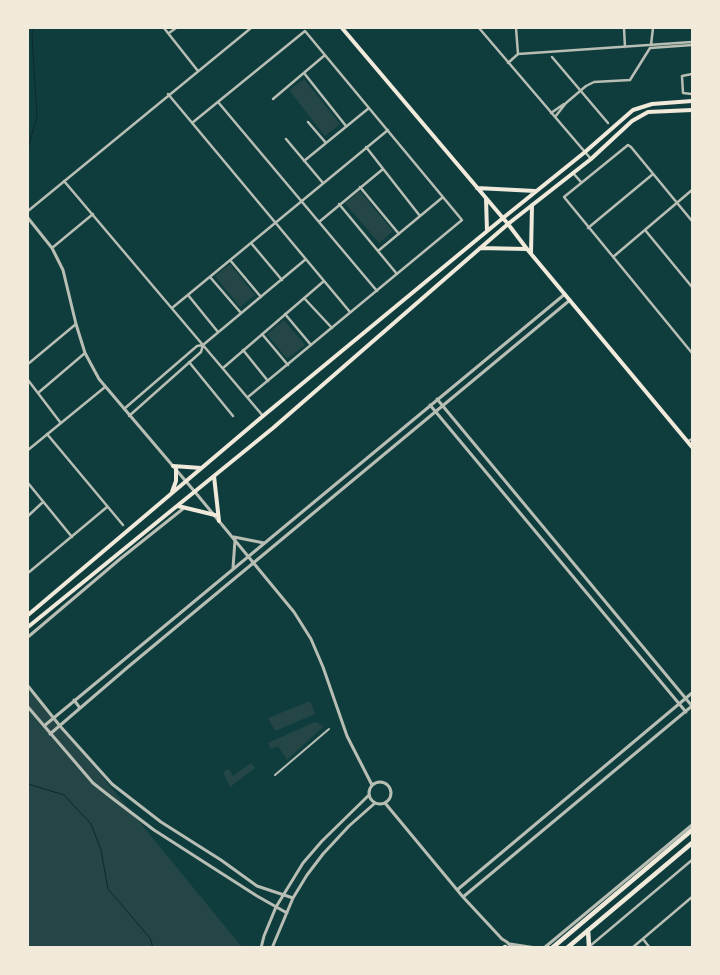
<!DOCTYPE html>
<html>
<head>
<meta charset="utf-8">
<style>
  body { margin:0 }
  #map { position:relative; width:720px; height:975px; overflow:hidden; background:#0f3d3e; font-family:Overpass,sans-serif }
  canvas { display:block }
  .frame { position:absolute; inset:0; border:29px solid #f1e9da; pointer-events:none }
</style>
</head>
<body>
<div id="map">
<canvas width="720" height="975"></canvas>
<div class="frame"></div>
</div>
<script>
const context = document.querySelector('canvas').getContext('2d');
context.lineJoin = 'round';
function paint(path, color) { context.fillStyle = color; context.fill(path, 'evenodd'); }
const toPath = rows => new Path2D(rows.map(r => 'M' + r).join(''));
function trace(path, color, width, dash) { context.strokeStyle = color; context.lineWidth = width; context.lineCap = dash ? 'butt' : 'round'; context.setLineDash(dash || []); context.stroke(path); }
paint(toPath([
  [304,79,340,124,325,136,289,90],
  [360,191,393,231,379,243,345,203],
  [230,264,255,295,240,307,215,276],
  [284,320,305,345,287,359,267,334],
  [28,686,242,947,28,947],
  [310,701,315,714,275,731,268,718],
  [315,722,324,726,287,760,278,746,271,749,268,743],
  [251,763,255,768,230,787,223,772,229,769,233,776]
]), '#244646');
trace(toPath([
  [28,148,37,117,32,35,34,28],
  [28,784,64,795,91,824,101,850,108,889,150,938,153,948]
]), '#0a2a2b', 1);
trace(toPath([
  [275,775,329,729]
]), '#b8beb3', 2);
trace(toPath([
  [164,28,198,71],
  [479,28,591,159],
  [516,28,518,54],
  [624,28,625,47],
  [169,33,176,28],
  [651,45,653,28],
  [552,57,608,123],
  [508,63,518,54,692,42],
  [304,73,346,126],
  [692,74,682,76,683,93,692,94],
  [168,94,350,312],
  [273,99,325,55],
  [218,102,377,291],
  [551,113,564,104],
  [555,117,566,103,586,86,594,82,630,80,650,48,692,45],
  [308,122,326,143],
  [192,123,305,31,462,220,248,397],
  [286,139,323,183],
  [366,147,420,216],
  [304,161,369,108],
  [573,173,581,182],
  [64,181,263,416],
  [360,187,399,234],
  [339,204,397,274],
  [28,211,251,28],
  [692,221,631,147,628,145,564,197,692,353],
  [319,222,383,169],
  [588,228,653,174],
  [645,230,692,287],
  [251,243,282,280],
  [52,248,93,214],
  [378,251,443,197],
  [613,257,692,190],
  [230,260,261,297],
  [210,277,241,313],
  [188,295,218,332],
  [304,298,332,328],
  [172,308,388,130],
  [285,314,311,345],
  [262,334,288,365],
  [243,350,268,381],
  [189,362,233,416],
  [28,364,76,324],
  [223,368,324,281],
  [28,380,60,422],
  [38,393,85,353],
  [124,409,197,346,203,345,306,259],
  [129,416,201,352,203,345],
  [47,434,123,525],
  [688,441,692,439],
  [28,450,105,387],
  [28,483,72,537],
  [28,516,43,502],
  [28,573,107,507],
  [643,939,650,948],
  [590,946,692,860],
  [632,948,692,897]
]), '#b8beb3', 2.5);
trace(toPath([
  [28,218,52,248,63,270,76,324,85,353,99,379,195,492,294,612,311,639,323,667,347,736,372,785],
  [437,399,692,706],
  [430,405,686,712],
  [234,537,264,543],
  [233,568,235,540],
  [28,637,120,559,184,508],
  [28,686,60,726,112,784,161,822,221,860,257,886,293,898],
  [74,700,80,708],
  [28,707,93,783,112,798,154,830,257,896,287,913],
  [44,726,565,294],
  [50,734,128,667,570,300],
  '369 793a11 11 0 1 1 22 0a11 11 0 1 1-22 0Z',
  [385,803,463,897,502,939,507,942,512,948],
  [457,890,692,693],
  [463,897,692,706],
  [510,944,536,948],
  [261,948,264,936,276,907,303,863,322,841,369,795],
  [272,948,293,898,307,875,323,854,349,826,375,803],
  [544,948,692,825]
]), '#b8beb3', 3);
trace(toPath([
  [342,28,508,224,527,249,692,447],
  [477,188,535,191],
  [486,198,487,231],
  [480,248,527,249],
  [531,253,532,205],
  [173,466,201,468],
  [214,476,219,521],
  [172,492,176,481,176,469],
  [178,506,215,515],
  [28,615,263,416,503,218,585,152,633,110,652,104,692,101],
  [28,627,273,428,508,224,591,159,632,121,648,112,692,110]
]), '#f1e9da', 4);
trace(toPath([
  [588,930,589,946],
  [505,947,505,948],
  [552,948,692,830],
  [567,948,692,843]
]), '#f1e9da', 4.5);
</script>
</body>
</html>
